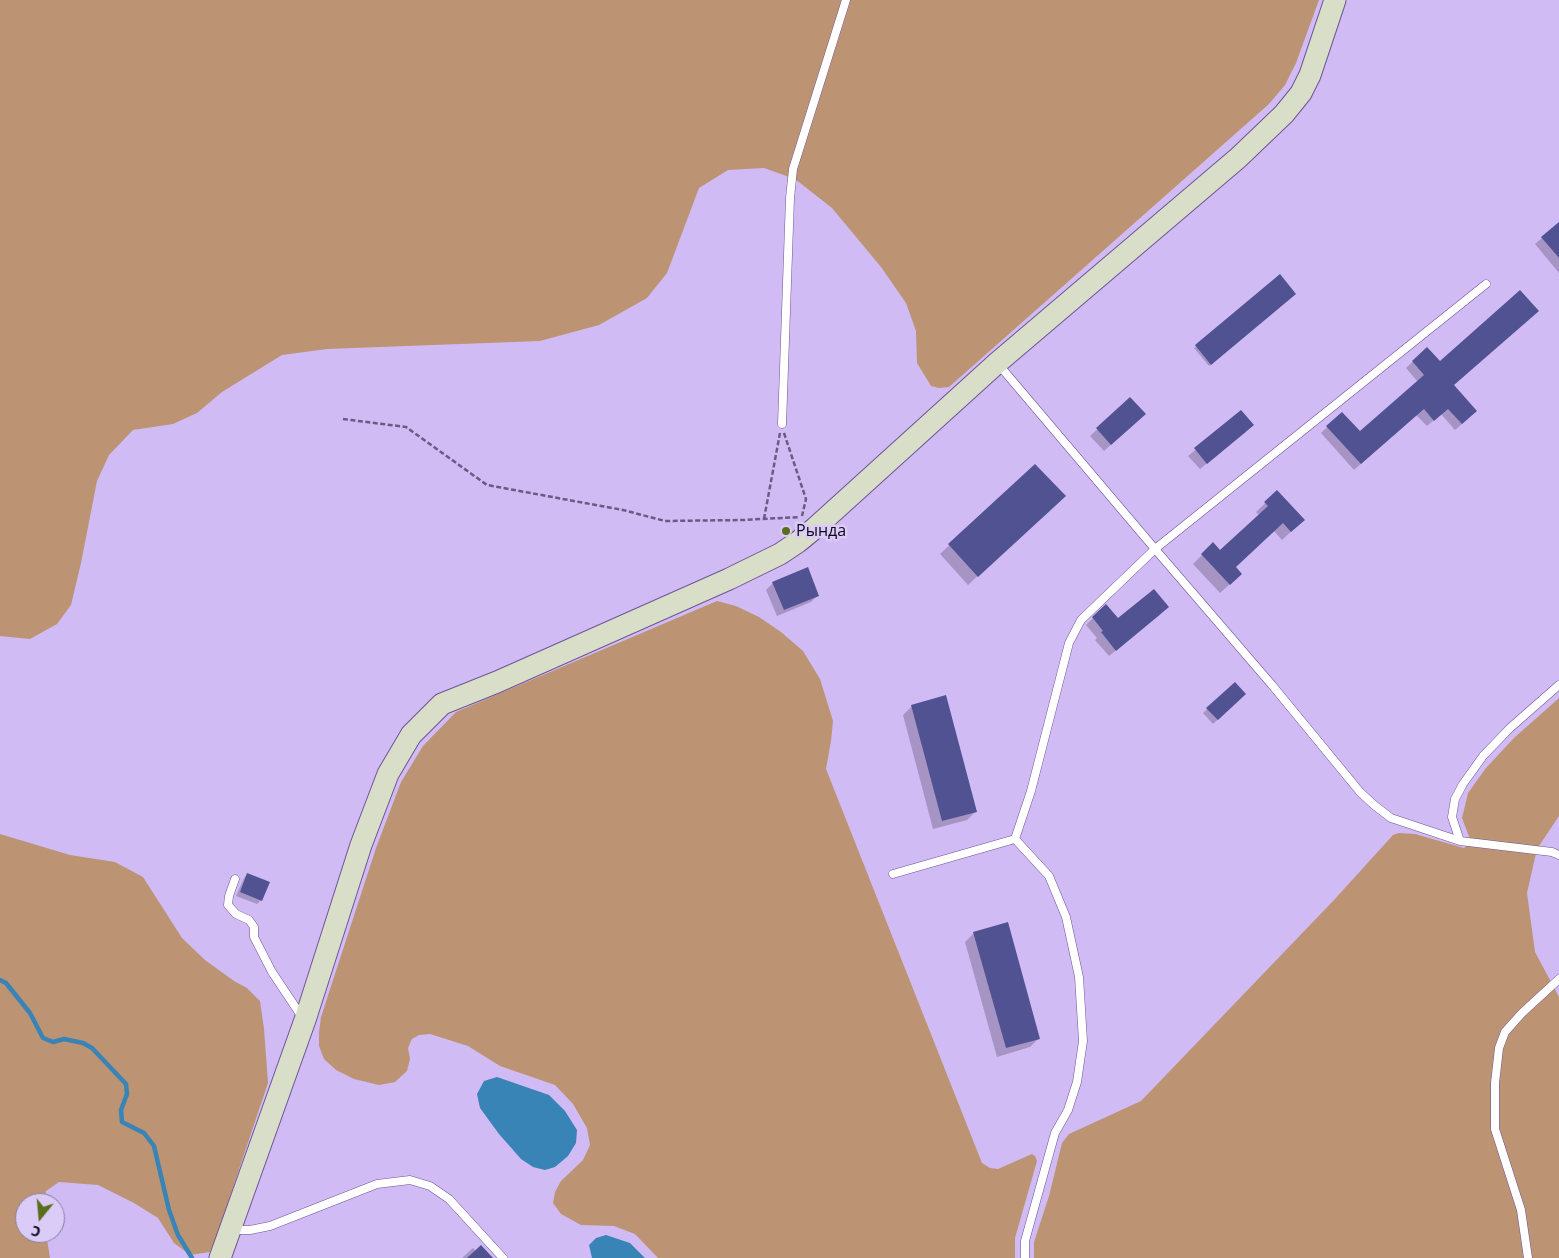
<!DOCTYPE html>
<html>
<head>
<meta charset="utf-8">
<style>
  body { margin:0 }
  #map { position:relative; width:1559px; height:1258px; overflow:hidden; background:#d0bbf5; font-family:"Open Sans",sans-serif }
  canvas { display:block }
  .north { position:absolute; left:15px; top:1193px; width:50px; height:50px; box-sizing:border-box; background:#dbccf7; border:1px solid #897ca0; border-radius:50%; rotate:197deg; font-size:14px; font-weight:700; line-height:20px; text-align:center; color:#0f051d }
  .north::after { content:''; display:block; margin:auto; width:18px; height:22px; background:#5b6d1a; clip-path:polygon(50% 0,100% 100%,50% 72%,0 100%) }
</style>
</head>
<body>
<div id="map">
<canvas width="1559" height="1258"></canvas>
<div class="north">С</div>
</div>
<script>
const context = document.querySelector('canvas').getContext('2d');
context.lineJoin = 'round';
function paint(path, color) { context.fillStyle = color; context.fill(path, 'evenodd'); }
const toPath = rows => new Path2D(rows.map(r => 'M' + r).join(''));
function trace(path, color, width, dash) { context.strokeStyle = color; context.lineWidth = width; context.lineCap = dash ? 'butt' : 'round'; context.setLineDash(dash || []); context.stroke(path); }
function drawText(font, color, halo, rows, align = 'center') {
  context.font = font + ' "Open Sans",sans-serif'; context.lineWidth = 5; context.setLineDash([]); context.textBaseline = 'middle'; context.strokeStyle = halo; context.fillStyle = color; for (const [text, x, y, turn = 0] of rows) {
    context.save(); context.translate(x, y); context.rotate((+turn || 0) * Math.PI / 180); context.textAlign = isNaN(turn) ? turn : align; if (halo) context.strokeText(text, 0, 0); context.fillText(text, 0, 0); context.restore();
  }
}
paint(toPath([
  [0,0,1319,0,1296,63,1285,85,1269,104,949,387,939,388,931,386,917,363,916,331,906,303,881,267,832,208,795,179,764,168,728,170,699,188,667,273,647,298,599,325,540,341,327,349,282,355,222,392,197,413,173,424,133,430,109,455,97,481,81,563,71,605,57,624,30,639,0,636],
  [717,601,736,606,759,617,781,632,803,651,820,679,833,721,831,741,826,769,982,1163,990,1168,998,1169,1032,1154,1035,1156,1037,1161,1015,1238,1015,1258,658,1258,635,1234,614,1226,581,1225,561,1214,553,1203,555,1192,561,1181,583,1160,590,1145,587,1128,573,1104,555,1085,500,1066,468,1046,430,1034,419,1035,412,1039,408,1048,410,1059,407,1071,395,1082,379,1085,354,1079,336,1070,324,1059,319,1046,319,1032,321,1017,376,848,401,782,423,746,456,712],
  [1559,698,1559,816,1537,849,1527,893,1535,952,1559,997,1559,1258,1034,1258,1034,1242,1049,1196,1062,1143,1069,1134,1141,1101,1334,900,1393,835,1399,833,1415,834,1464,848,1469,844,1470,839,1462,818,1468,793,1486,768,1514,738],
  [0,834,70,855,115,862,143,877,182,938,205,960,234,981,247,988,260,1001,264,1029,268,1083,219,1229,210,1252,190,1255,174,1243,158,1218,134,1203,98,1185,59,1182,46,1191,45,1203,25,1203,25,1233,46,1233,50,1258,0,1258]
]), '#bc9473');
paint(toPath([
  [497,1077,549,1095,565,1111,577,1130,576,1143,568,1156,555,1167,545,1170,533,1167,521,1159,499,1134,480,1108,477,1094,484,1081],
  [606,1235,630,1243,645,1258,592,1258,589,1245,596,1238]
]), '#3884b6');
paint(toPath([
  [1559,223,1559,273,1535,244],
  [1279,276,1294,294,1209,366,1194,348],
  [1427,348,1453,386,1469,418,1455,430,1441,414,1427,426,1416,415,1354,470,1321,433,1342,413,1360,433,1418,382,1406,368],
  [1130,399,1137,421,1104,451,1090,436],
  [1241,412,1246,432,1200,469,1188,456],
  [1035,465,1055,505,968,585,940,554],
  [1277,492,1294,529,1282,540,1274,531,1234,567,1231,583,1220,593,1193,564,1213,544,1220,551,1259,515,1256,512],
  [773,583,818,595,811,602,777,616,766,590],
  [1106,605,1118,620,1161,614,1109,656,1095,640,1097,638,1086,625],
  [1235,684,1244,694,1213,724,1203,713],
  [912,706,976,811,967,820,933,829,903,715],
  [248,874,261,900,257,904,236,896,244,878],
  [974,933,1039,1038,1030,1047,997,1057,965,942],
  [473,1248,476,1251,492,1258,462,1258]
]), '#0003');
trace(toPath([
  [0,980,6,983,30,1013,43,1038,53,1042,64,1039,83,1043,92,1048,126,1084,127,1094,121,1110,122,1122,144,1133,154,1146,169,1210,178,1235,192,1258]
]), '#3884b6', 4.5);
paint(toPath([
  [1559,222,1559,258,1541,237],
  [1280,274,1296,294,1211,365,1195,345],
  [1520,290,1539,311,1454,385,1477,411,1462,424,1448,409,1434,421,1424,409,1361,464,1326,426,1342,412,1360,431,1424,375,1412,361,1427,347,1440,361],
  [1130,397,1146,414,1111,445,1096,428],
  [1241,410,1254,425,1207,464,1194,448],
  [1035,464,1066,496,978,577,948,544],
  [1277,490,1305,520,1291,532,1283,523,1236,567,1242,574,1230,585,1201,554,1213,542,1220,550,1268,506,1264,502],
  [808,567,819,596,784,610,772,582],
  [1154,589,1169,607,1116,651,1101,632,1103,631,1092,617,1106,604,1118,618],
  [1235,682,1246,694,1218,720,1206,708],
  [946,695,977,812,942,821,911,705],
  [247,873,270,882,262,901,240,892],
  [1008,922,1040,1039,1006,1048,973,932],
  [481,1245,493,1258,467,1258]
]), '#515292');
const lane = toPath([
  [999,365,1155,549,1272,685,1360,792,1374,805,1391,818,1460,841],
  [782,424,790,198,793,169,846,0],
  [1559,685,1510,728,1483,756,1463,784,1455,799,1452,817,1460,841,1552,852,1559,855],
  [1015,839,1049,876,1066,917,1079,977,1083,1041,1077,1082,1068,1110,1055,1133,1025,1241,1025,1258],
  [893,874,1015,839,1031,791,1069,643,1081,620,1155,549,1486,284],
  [235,879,229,896,228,905,236,914,249,920,254,927,254,937,272,972,302,1017],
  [232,1230,250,1230,270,1226,377,1184,410,1180,430,1186,449,1199,503,1258],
  [1528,1258,1521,1210,1495,1129,1495,1083,1499,1048,1505,1032,1522,1013,1559,979]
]);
const secondary = toPath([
  [220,1258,305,1020,361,845,388,774,411,735,442,704,497,682,729,579,780,554,798,542,815,528,997,363,1238,158,1284,114,1301,93,1310,75,1335,0]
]);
trace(lane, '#6e5595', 9);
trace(secondary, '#6e5595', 23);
trace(toPath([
  [343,419,406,427,487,485,623,510,665,521,743,520,800,517],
  [784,433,806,499,802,516],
  [764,519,780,433]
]), '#6a5b83', 2.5, [5, 2.5]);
trace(lane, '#fff', 8);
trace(secondary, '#d8dec8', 21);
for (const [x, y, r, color] of [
  [786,531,5,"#5b6d1a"]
]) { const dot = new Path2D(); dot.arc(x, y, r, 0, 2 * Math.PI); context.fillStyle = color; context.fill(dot); trace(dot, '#dbccf7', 2); }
drawText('16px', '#0f051d', '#dbccf7', [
  ["Рында",796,531]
], 'left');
</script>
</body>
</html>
